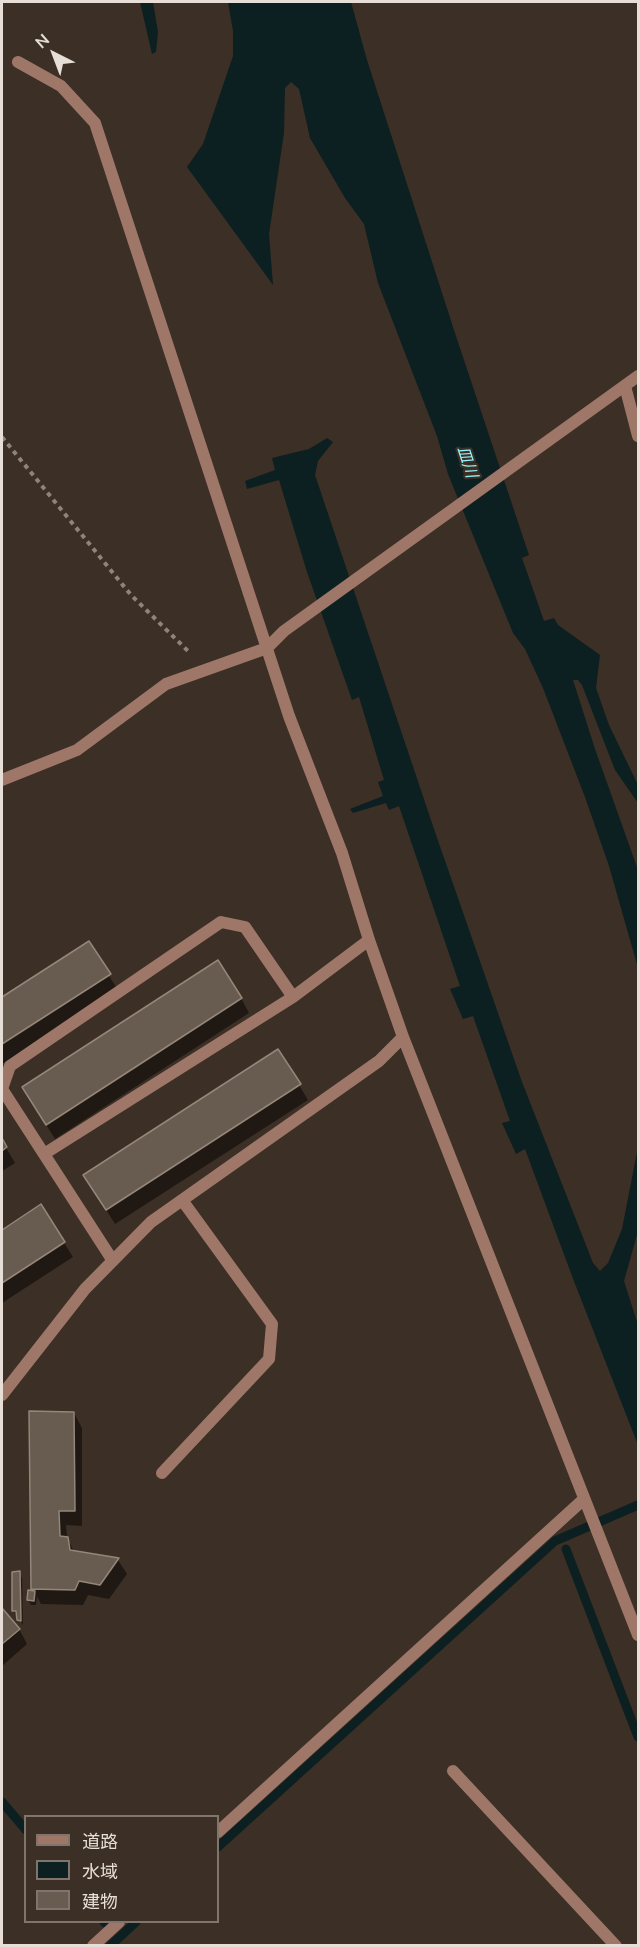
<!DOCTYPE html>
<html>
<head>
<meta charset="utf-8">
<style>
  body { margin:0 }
  #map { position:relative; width:640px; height:1947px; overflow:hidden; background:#3c2f25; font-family:Mulish,"Noto Sans JP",sans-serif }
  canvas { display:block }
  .frame { position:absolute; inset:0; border:3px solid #e6ded7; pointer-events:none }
  .legend { position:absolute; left:24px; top:1815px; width:195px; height:108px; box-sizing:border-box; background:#3c2f25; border:2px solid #80756c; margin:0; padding:8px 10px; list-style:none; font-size:18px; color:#e6ded7 }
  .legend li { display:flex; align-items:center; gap:12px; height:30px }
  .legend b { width:30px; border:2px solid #80756c }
  .north { position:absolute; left:24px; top:24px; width:60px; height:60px; -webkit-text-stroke:4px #3c2f25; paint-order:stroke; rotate:318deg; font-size:16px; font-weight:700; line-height:24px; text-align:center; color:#e6ded7 }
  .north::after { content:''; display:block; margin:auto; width:21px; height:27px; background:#e6ded7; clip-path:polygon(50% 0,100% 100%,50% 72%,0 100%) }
</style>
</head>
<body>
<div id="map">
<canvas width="640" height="1947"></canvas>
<div class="frame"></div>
<ul class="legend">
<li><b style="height:8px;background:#9f7768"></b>道路</li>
<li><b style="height:16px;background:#0c1f21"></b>水域</li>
<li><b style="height:16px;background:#685b4f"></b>建物</li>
</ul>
<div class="north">N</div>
</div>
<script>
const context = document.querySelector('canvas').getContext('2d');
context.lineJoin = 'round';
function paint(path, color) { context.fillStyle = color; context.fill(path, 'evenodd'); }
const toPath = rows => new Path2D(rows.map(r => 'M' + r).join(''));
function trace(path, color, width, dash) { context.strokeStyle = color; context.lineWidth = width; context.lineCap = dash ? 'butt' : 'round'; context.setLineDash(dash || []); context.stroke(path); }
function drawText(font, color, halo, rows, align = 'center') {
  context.font = font + ' Mulish,"Noto Sans JP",sans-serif'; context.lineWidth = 4.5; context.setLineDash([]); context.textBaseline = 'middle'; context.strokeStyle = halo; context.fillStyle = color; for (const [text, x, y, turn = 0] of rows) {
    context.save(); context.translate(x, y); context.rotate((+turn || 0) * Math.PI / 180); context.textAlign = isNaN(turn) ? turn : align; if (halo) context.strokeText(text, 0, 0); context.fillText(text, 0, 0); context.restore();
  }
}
paint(toPath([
  [140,2,153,2,158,32,156,52,152,54],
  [228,2,351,2,367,60,454,330,529,555,522,558,544,621,554,618,558,625,600,655,596,688,609,725,638,785,638,803,615,770,582,685,578,680,573,680,595,749,638,870,638,968,609,866,585,797,543,688,525,649,513,633,448,474,437,436,378,283,364,224,345,198,310,138,299,89,291,82,285,88,284,133,269,234,273,285,187,167,203,144,233,56,233,31],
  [327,438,333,442,318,461,315,475,435,832,522,1082,593,1263,600,1271,608,1263,622,1229,638,1147,638,1231,624,1281,638,1325,638,1445,572,1276,525,1149,516,1154,502,1123,510,1121,473,1016,463,1019,450,989,460,986,399,806,389,810,386,803,353,813,350,809,383,796,378,782,384,780,359,697,352,700,307,572,279,480,247,489,245,481,275,470,272,458,309,449]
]), '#0c1f21');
paint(toPath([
  [88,943,118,990,2,1064,2,998],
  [241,998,249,1013,55,1139,32,1102],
  [299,1085,308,1100,115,1224,94,1190],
  [2,1141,15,1163,2,1171],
  [41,1206,73,1257,2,1303,2,1232],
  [74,1413,82,1428,82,1526,66,1525,67,1538,75,1553,118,1560,127,1574,109,1599,88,1595,83,1605,41,1604,37,1596,36,1605,31,1605,28,1600,29,1592,35,1592,33,1589],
  [19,1573,22,1578,23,1625,13,1610],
  [2,1610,19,1629,27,1644,2,1666]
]), '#0007');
trace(toPath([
  [566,1549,638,1737],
  [2,1802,26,1830],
  [218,1847,555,1541,638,1505],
  [104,1922,105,1923],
  [110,1946,136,1922]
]), '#0c1f21', 9);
const building = toPath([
  [89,941,111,974,2,1044,2,997,89,941],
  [218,960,242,998,46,1125,22,1087,218,960],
  [278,1049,301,1084,106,1210,83,1175,278,1049],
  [2,1138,7,1147,2,1151,2,1138],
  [41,1204,65,1242,2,1283,2,1230,41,1204],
  [29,1411,74,1412,75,1511,59,1511,60,1536,68,1537,70,1550,119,1558,100,1585,79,1581,75,1590,31,1589,29,1411],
  [20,1571,21,1621,17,1620,16,1611,12,1611,12,1572,20,1571],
  [28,1590,35,1591,34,1601,27,1600,28,1590],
  [2,1608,20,1629,2,1644,2,1608]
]);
paint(building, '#685b4f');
trace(building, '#948678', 1.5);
trace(toPath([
  [2,437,131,595,190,653]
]), '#8e847b', 4, [4.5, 4.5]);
trace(toPath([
  [625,386,638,436],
  [2,780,77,750,166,684,267,648,284,631,638,376],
  [403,1037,638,1635],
  [44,1154,293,997,369,940],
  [113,1261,2,1089,10,1066,221,922,245,927,293,997],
  [2,1395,85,1289,151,1222,379,1061,403,1037,369,940,342,853,289,716,95,123,61,86,18,62],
  [162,1473,269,1359,272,1324,182,1200],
  [453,1771,616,1946],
  [218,1832,584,1499],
  [93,1946,119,1922]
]), '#9f7768', 12);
drawText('italic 16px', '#92f2fd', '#3c2f25', [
  ["皿川",467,462,72]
]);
</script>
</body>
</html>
